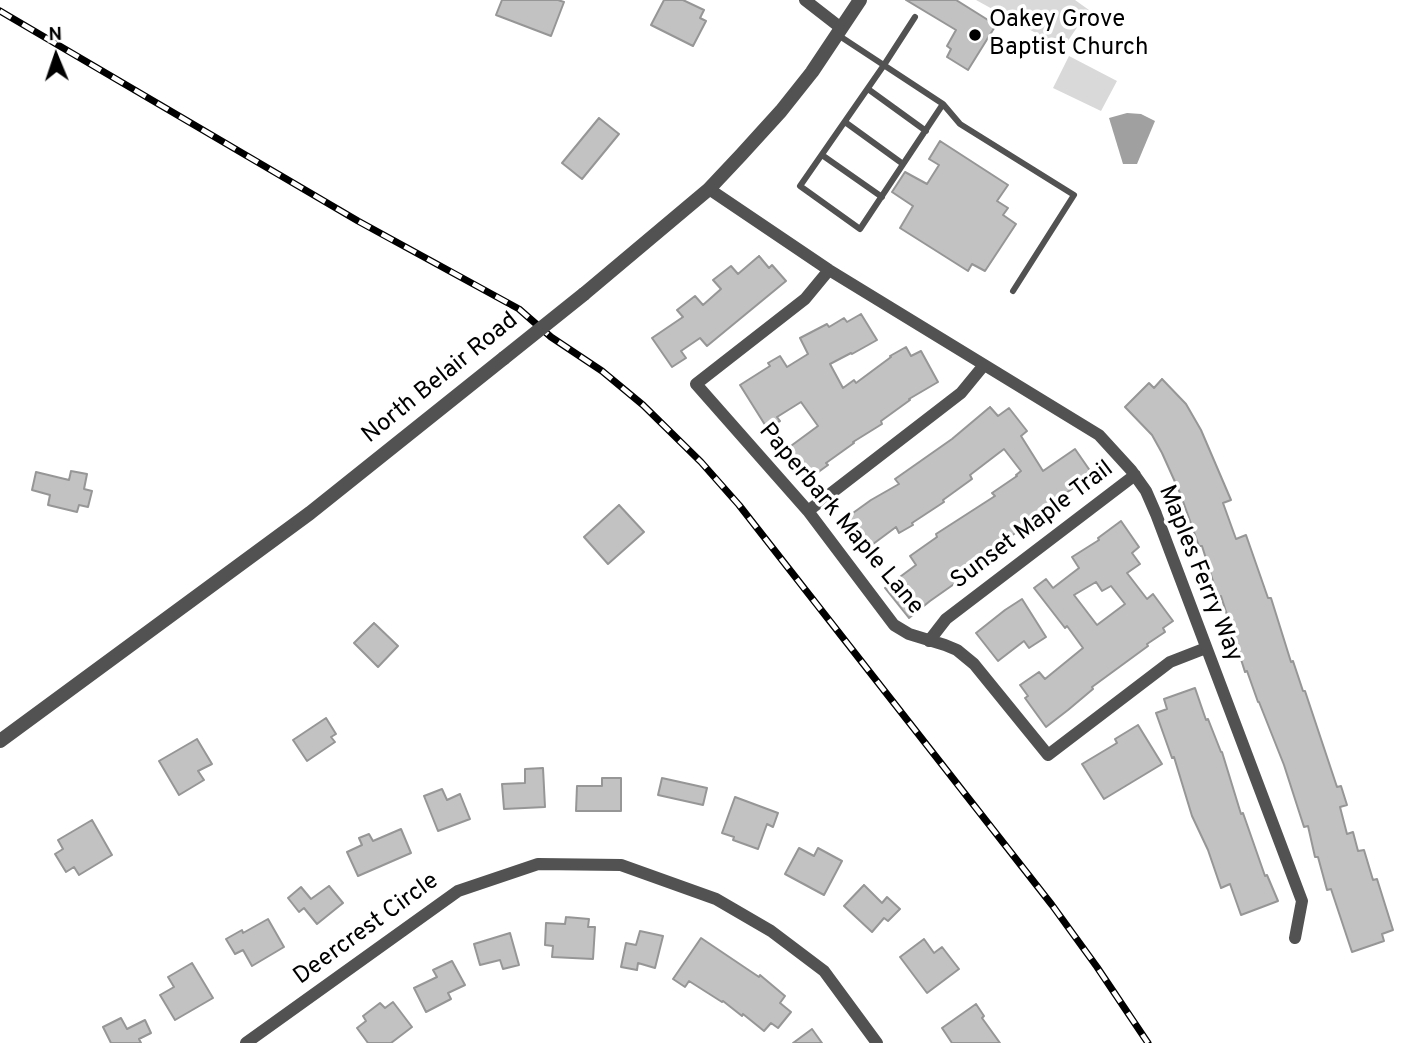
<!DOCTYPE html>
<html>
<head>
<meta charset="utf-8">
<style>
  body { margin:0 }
  #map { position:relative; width:1420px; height:1043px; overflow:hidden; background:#fff; font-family:Overpass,sans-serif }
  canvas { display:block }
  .north { position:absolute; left:21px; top:21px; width:70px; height:70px; -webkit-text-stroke:5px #fff; paint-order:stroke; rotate:358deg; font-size:19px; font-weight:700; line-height:28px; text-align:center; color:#000 }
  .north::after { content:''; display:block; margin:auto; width:24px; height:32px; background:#000; clip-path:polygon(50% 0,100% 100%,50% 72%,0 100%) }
</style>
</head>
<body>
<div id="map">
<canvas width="1420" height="1043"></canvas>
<div class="north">N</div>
</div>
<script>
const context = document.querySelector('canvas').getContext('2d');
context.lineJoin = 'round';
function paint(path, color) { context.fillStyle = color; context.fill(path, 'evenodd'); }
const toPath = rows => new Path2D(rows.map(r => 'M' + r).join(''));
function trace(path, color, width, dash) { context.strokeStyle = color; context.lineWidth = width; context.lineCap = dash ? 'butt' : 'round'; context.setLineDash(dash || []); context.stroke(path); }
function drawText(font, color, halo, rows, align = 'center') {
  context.font = font + ' Overpass,sans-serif'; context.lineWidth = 7; context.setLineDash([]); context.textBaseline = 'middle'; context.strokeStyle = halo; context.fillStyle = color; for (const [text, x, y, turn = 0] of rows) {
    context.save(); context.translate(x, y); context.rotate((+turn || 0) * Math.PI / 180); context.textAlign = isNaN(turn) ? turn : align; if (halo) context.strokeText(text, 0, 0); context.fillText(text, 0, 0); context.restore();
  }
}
paint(toPath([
  [976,0,1075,0,1089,10,1063,48],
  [1069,56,1117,81,1101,111,1053,88]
]), '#d9d9d9');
paint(toPath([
  [1127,113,1141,114,1155,121,1137,164,1123,164,1109,118]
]), '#a0a0a0');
const building = toPath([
  [502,0,558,0,564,2,551,36,496,15,502,0],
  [664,0,683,0,704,10,700,18,706,21,693,46,651,25,664,0],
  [906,0,956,0,996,25,968,70,947,57,951,49,947,46,956,30,906,0],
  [599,118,619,134,582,179,562,163,599,118],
  [940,141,1008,185,997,201,1008,208,1003,215,1016,224,985,271,972,264,968,271,900,228,913,206,892,192,905,172,927,184,939,165,929,159,940,141],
  [759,256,769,268,772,265,786,281,707,346,700,338,681,351,686,358,672,367,652,338,683,317,677,310,695,296,703,305,721,289,713,280,731,266,738,274,759,256],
  [861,314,877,340,852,354,851,353,830,364,843,388,854,380,856,383,891,357,890,356,906,347,911,356,921,351,938,382,909,399,910,400,881,421,882,424,853,442,854,443,826,463,828,465,806,481,784,451,818,426,801,402,777,417,780,421,767,428,740,385,770,366,768,363,780,356,787,367,808,354,800,338,827,324,829,327,844,318,847,322,861,314],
  [1162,379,1186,404,1201,430,1231,500,1223,503,1236,539,1246,535,1268,598,1271,598,1291,662,1293,661,1303,691,1305,691,1337,787,1341,786,1347,805,1340,807,1347,834,1353,832,1358,851,1364,850,1373,880,1377,879,1393,930,1382,934,1384,941,1352,952,1331,889,1327,890,1318,857,1315,857,1308,826,1304,827,1284,765,1259,702,1258,702,1247,671,1245,672,1221,596,1218,597,1202,546,1199,546,1180,493,1162,453,1152,435,1125,407,1149,383,1154,388,1162,379],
  [990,407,998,416,1009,408,1027,431,1021,436,1043,471,1075,449,1093,475,1060,497,1062,500,1034,518,1035,519,1007,539,1009,541,981,560,982,562,954,579,957,582,930,601,909,618,885,588,916,565,910,556,937,537,936,534,995,496,992,493,1017,476,1016,475,1021,471,1004,449,970,475,972,479,943,500,944,502,912,523,913,525,899,533,896,527,861,553,839,523,871,500,899,484,895,479,952,439,990,407],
  [71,471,87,474,84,489,92,491,88,507,79,505,77,512,48,505,50,495,32,490,36,472,69,480,71,471],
  [619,505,644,532,608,564,584,537,619,505],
  [1121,521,1139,547,1132,553,1140,564,1127,573,1147,599,1153,594,1173,621,1163,628,1165,632,1147,644,1148,646,1092,687,1093,689,1068,710,1046,727,1025,698,1028,696,1020,685,1039,672,1045,679,1083,648,1067,626,1065,628,1034,588,1046,579,1053,588,1079,568,1072,557,1099,540,1098,538,1121,521],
  [1096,582,1102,591,1111,586,1125,604,1097,625,1074,595,1096,582],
  [1022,599,1046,637,1029,648,1024,641,998,661,976,633,1005,610,1022,599],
  [374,623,398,646,378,667,354,643,374,623],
  [1195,688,1206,720,1208,719,1221,752,1222,752,1241,814,1243,813,1265,876,1267,875,1278,901,1241,915,1230,884,1221,888,1208,850,1192,816,1174,757,1172,758,1156,713,1167,709,1164,699,1195,688],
  [326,718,336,734,331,737,335,742,307,761,293,740,326,718],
  [1138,725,1162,764,1104,799,1082,764,1117,743,1115,739,1138,725],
  [197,739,212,764,198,771,204,780,179,795,159,761,197,739],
  [543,768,545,807,504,809,502,784,525,783,525,769,543,768],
  [602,778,621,778,621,811,576,811,577,786,602,786,602,778],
  [662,778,707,788,703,805,658,795,662,778],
  [442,789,447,800,460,794,470,819,438,831,424,796,442,789],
  [735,797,778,813,773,827,767,824,758,849,733,840,734,837,722,833,735,797],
  [92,820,112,855,79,875,74,867,66,872,55,854,63,849,58,840,92,820],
  [401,829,411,853,358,876,347,852,362,845,359,838,369,834,373,841,401,829],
  [799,848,814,856,818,848,842,861,824,895,785,874,799,848],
  [864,885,882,903,887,897,900,909,888,921,884,918,872,932,844,906,864,885],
  [329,886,343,903,317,924,304,908,299,912,288,898,301,887,311,899,329,886],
  [566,917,589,919,588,927,595,927,593,959,552,957,553,946,545,945,546,923,565,924,566,917],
  [268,919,284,947,252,966,243,950,235,954,226,939,242,930,243,933,268,919],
  [640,931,663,936,655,968,638,963,637,970,621,967,626,943,636,945,640,931],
  [510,933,519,965,503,969,500,960,480,965,474,944,510,933],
  [701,938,759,977,760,975,785,996,780,1003,791,1012,778,1028,771,1023,764,1031,743,1014,742,1016,723,1001,722,1002,689,981,685,987,673,979,701,938],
  [924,939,934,953,942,947,959,969,927,993,900,957,924,939],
  [452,961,465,985,448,993,451,999,426,1012,414,988,437,977,433,970,452,961],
  [192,963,213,998,175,1020,160,995,174,987,168,977,192,963],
  [393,1002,412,1027,391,1043,368,1043,357,1028,366,1021,363,1016,380,1003,385,1008,393,1002],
  [976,1004,984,1016,982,1018,1000,1043,952,1043,942,1028,976,1004],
  [121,1018,127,1029,145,1020,151,1033,139,1039,141,1043,111,1043,103,1027,121,1018],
  [812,1029,822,1043,793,1043,812,1029]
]);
paint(building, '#c2c2c2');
trace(building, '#969696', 2);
trace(toPath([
  [915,17,884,65,800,186,860,229,943,104],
  [838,35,943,104,960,124,1074,195,1013,291],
  [868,89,926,131],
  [845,122,903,164],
  [822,155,882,197]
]), '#525252', 6);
trace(toPath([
  [805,0,841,28],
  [709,189,829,270,1099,435,1131,470,1146,491,1156,514,1302,901,1295,938],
  [829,270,805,299,696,384,808,511,894,625,909,634,945,645,957,650,974,664,1048,755,1170,662,1206,648],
  [808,511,961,393,984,365],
  [929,641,946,619,1135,475],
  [246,1043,458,891,538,864,621,865,716,899,771,931,824,971,877,1043]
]), '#525252', 12);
trace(toPath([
  [584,294,709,189,741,155,781,111,812,72,860,0],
  [0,741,310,513,504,358]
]), '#525252', 14);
const rail = toPath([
  [0,11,358,221,519,309,551,337,602,371,643,405,701,462,739,505,1052,905,1097,967,1148,1043]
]);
trace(rail, '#000', 7);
trace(rail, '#fff', 4.5, [13]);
trace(toPath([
  [504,358,584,294]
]), '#525252', 14);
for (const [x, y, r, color] of [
  [975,35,7,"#000"]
]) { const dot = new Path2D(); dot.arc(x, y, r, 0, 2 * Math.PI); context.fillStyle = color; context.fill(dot); trace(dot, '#fff', 2.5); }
drawText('24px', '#000', '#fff', [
  ["Oakey Grove",989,21],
  ["Baptist Church",989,49]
], 'left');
drawText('24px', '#000', '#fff', [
  ["North Belair Road",441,379,-39],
  ["Paperbark Maple Lane",840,520,50],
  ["Sunset Maple Trail",1033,526,-37],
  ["Maples Ferry Way",1199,574,68],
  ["Deercrest Circle",367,930,-36]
]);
</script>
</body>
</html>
